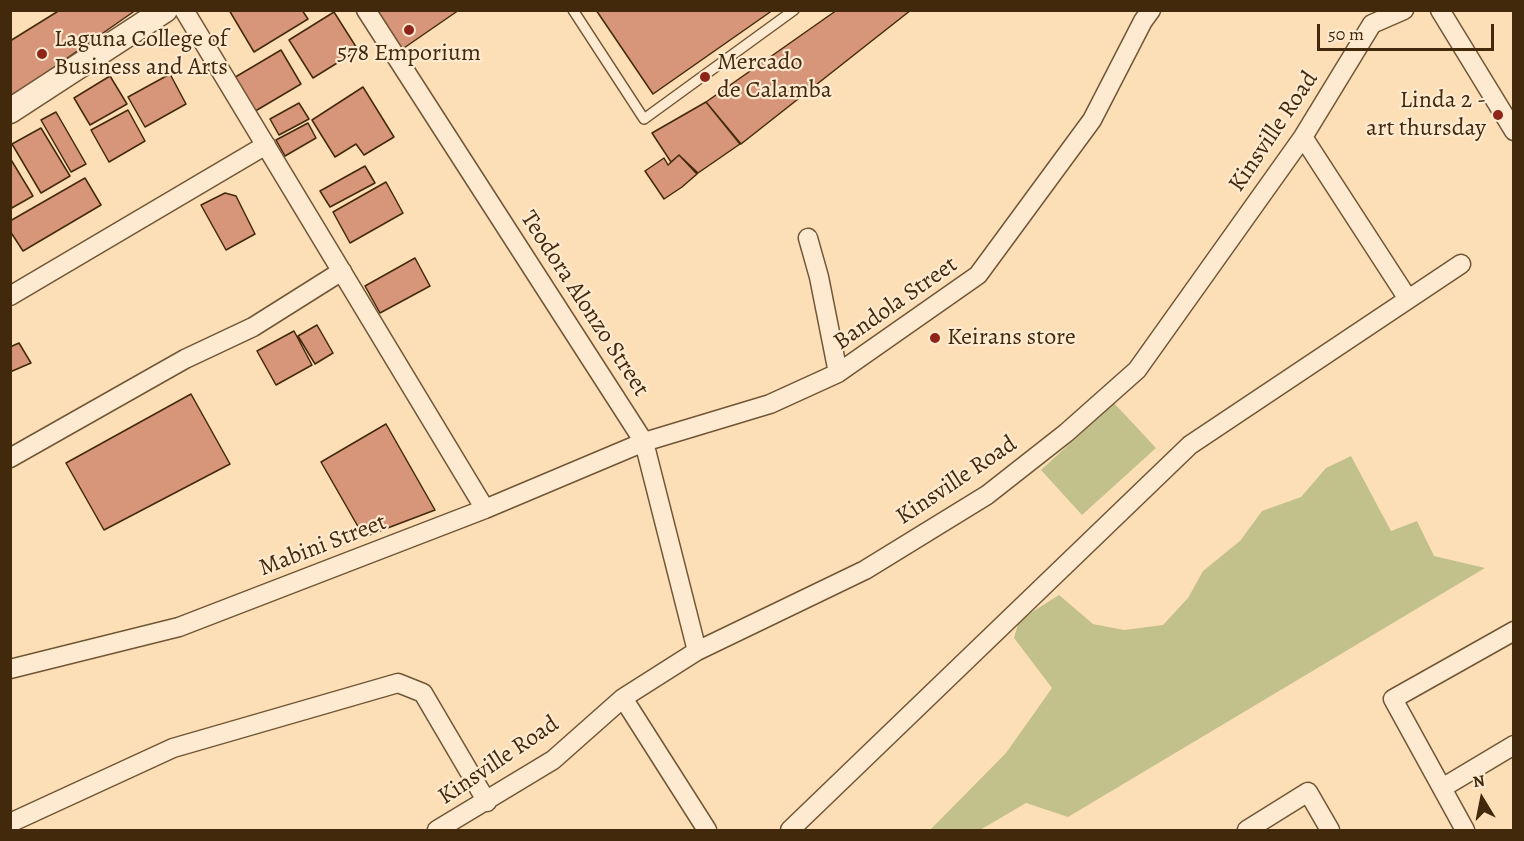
<!DOCTYPE html>
<html>
<head>
<meta charset="utf-8">
<style>
  body { margin:0 }
  #map { position:relative; width:1524px; height:841px; overflow:hidden; background:#fcdfb6; font-family:Alegreya,serif }
  canvas { display:block }
  .frame { position:absolute; inset:0; border:12px solid #43290c; pointer-events:none }
  .north { position:absolute; left:1452px; top:769px; width:60px; height:60px; -webkit-text-stroke:4px #fdead0; paint-order:stroke; rotate:350deg; font-size:16px; font-weight:700; line-height:24px; text-align:center; color:#43290c }
  .north::after { content:''; display:block; margin:auto; width:21px; height:27px; background:#43290c; clip-path:polygon(50% 0,100% 100%,50% 72%,0 100%) }
  .scale { position:absolute; left:1317px; top:24px; width:177px; height:27px; box-sizing:border-box; border:3px solid #43290c; border-top:0; padding-left:8px; font-size:18px; line-height:21px; white-space:nowrap; color:#43290c; -webkit-text-stroke:4px #fdead0; paint-order:stroke }
</style>
</head>
<body>
<div id="map">
<canvas width="1524" height="841"></canvas>
<div class="frame"></div>
<div class="north">N</div>
<div class="scale">50 m</div>
</div>
<script>
const context = document.querySelector('canvas').getContext('2d');
context.lineJoin = 'round';
function paint(path, color) { context.fillStyle = color; context.fill(path, 'evenodd'); }
const toPath = rows => new Path2D(rows.map(r => 'M' + r).join(''));
function trace(path, color, width, dash) { context.strokeStyle = color; context.lineWidth = width; context.lineCap = dash ? 'butt' : 'round'; context.setLineDash(dash || []); context.stroke(path); }
function drawText(font, color, halo, rows, align = 'center') {
  context.font = font + ' Alegreya,serif'; context.lineWidth = 4.5; context.setLineDash([]); context.textBaseline = 'middle'; context.strokeStyle = halo; context.fillStyle = color; for (const [text, x, y, turn = 0] of rows) {
    context.save(); context.translate(x, y); context.rotate((+turn || 0) * Math.PI / 180); context.textAlign = isNaN(turn) ? turn : align; if (halo) context.strokeText(text, 0, 0); context.fillText(text, 0, 0); context.restore();
  }
}
paint(toPath([
  [1114,403,1156,448,1082,515,1041,470],
  [1351,456,1391,531,1417,521,1434,556,1485,568,1068,817,1026,803,980,830,930,830,1006,753,1052,688,1014,638,1018,624,1032,612,1059,595,1093,624,1124,630,1163,625,1188,598,1203,571,1240,541,1262,511,1301,497,1326,468]
]), '#c3c18b');
const building = toPath([
  [60,10,136,10,10,98,10,41,60,10],
  [229,10,302,10,308,19,254,52,229,10],
  [374,10,459,10,401,50,374,10],
  [596,10,773,10,653,94,596,10],
  [837,10,911,10,741,144,706,102,837,10],
  [334,12,358,50,313,78,289,40,334,12],
  [281,50,301,84,252,113,232,79,281,50],
  [170,74,186,104,145,127,128,97,170,74],
  [110,76,127,104,90,125,74,98,110,76],
  [363,87,394,137,364,155,356,144,335,157,312,120,363,87],
  [706,102,740,144,698,173,679,155,671,162,652,133,706,102],
  [299,103,309,119,279,135,270,119,299,103],
  [128,110,145,141,109,162,91,130,128,110],
  [56,112,86,164,71,172,41,120,56,112],
  [308,123,316,138,285,156,276,140,308,123],
  [41,128,70,176,41,193,12,144,41,128],
  [679,155,697,174,682,187,664,199,645,171,664,158,668,165,679,155],
  [10,158,33,196,10,209,10,158],
  [365,166,375,183,330,207,320,191,365,166],
  [85,178,101,205,23,251,10,231,10,221,85,178],
  [386,182,403,213,350,243,333,212,386,182],
  [225,193,236,196,255,234,226,250,201,205,225,193],
  [415,258,430,286,380,313,365,286,415,258],
  [317,325,333,353,315,364,298,336,317,325],
  [294,331,312,365,276,385,257,351,294,331],
  [19,343,31,363,10,372,10,347,19,343],
  [191,394,230,464,104,530,66,463,191,394],
  [386,424,435,510,364,537,321,462,386,424]
]);
paint(building, '#d79579');
trace(building, '#43290c', 1.5);
const service = toPath([
  [573,10,644,119,794,10]
]);
const minor = toPath([
  [184,10,485,509],
  [366,10,644,442,697,651],
  [1440,10,1514,131],
  [1372,24,1404,10],
  [1303,137,1408,299],
  [808,238,819,277,838,373],
  [10,296,266,145],
  [10,458,185,359,253,327,342,271],
  [10,669,179,627,485,509,644,442,770,404,838,373,978,275,1092,120,1143,21,1151,10],
  [623,698,707,830],
  [1442,788,1514,745],
  [10,823,173,748,398,683,423,693,487,802],
  [437,830,553,760,623,698,697,651,865,570,987,495,1066,433,1137,370,1303,137,1372,24],
  [790,830,1190,445,1461,264],
  [1247,830,1308,792,1330,830],
  [1465,830,1393,699,1514,631]
]);
const tertiary = toPath([
  [10,111,165,10]
]);
trace(service, '#715636', 12);
trace(minor, '#715636', 21);
trace(tertiary, '#715636', 27);
trace(service, '#fdead0', 9);
trace(minor, '#fdead0', 18);
trace(tertiary, '#fdead0', 24);
for (const [x, y, r, color] of [
  [409,30,6,"#8f2418"],
  [42,54,6,"#8f2418"],
  [705,77,6,"#8f2418"],
  [1498,115,6,"#8f2418"],
  [935,338,6,"#8f2418"]
]) { const dot = new Path2D(); dot.arc(x, y, r, 0, 2 * Math.PI); context.fillStyle = color; context.fill(dot); trace(dot, '#fdead0', 2); }
drawText('24px', '#43290c', '#fdead0', [
  ["Laguna College of",54,40],
  ["Business and Arts",54,68],
  ["578 Emporium",409,54,"center"],
  ["Mercado",717,63],
  ["de Calamba",717,91],
  ["Linda 2 -",1486,101,"right"],
  ["art thursday",1486,129,"right"],
  ["Keirans store",947,338]
], 'left');
drawText('24px', '#43290c', '#fdead0', [
  ["Kinsville Road",1274,132,-56],
  ["Teodora Alonzo Street",584,304,57],
  ["Bandola Street",896,304,-35],
  ["Kinsville Road",957,481,-34],
  ["Mabini Street",323,546,-21],
  ["Kinsville Road",499,761,-34]
]);
</script>
</body>
</html>
